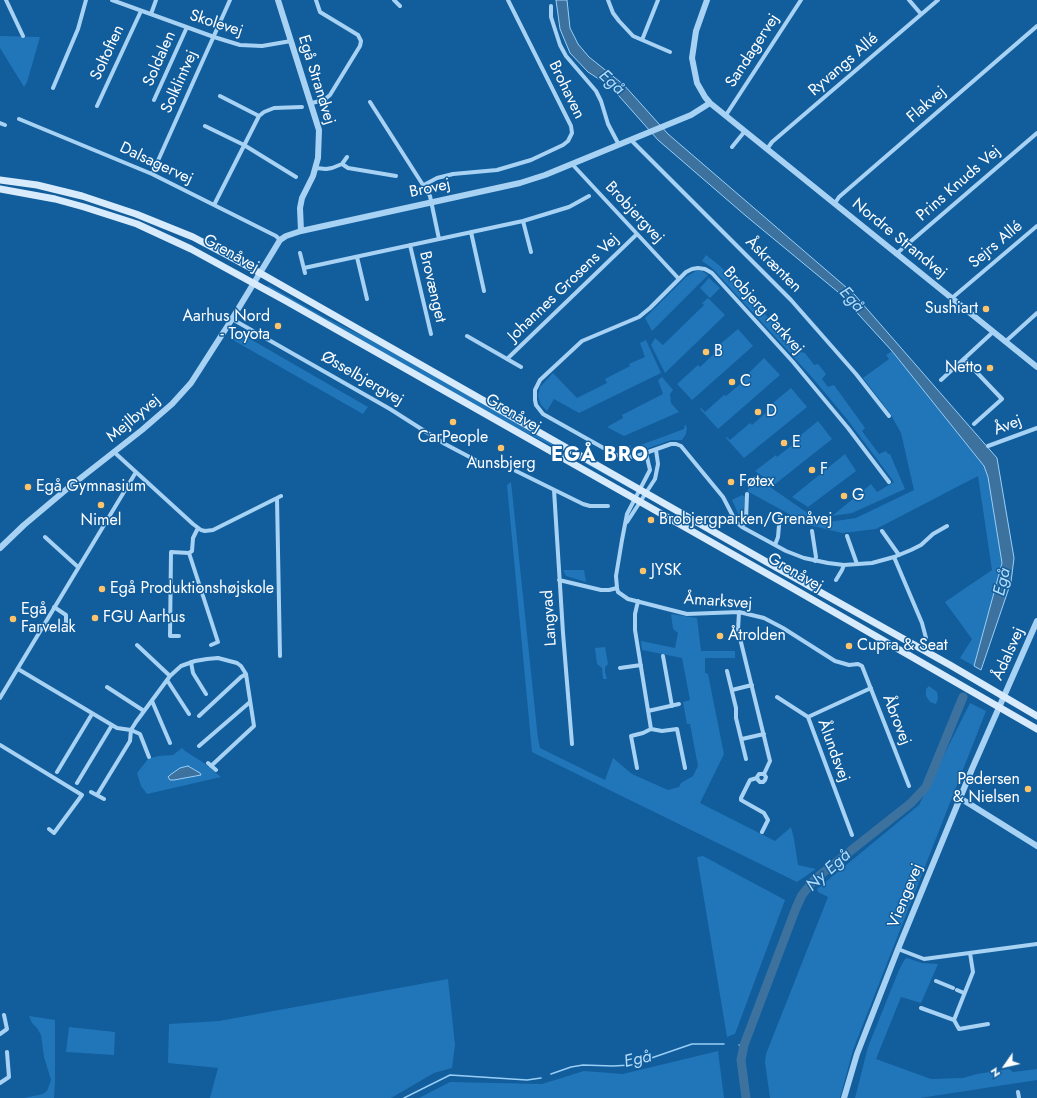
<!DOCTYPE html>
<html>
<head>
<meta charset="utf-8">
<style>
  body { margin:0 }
  #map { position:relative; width:1037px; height:1098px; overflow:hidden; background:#125d9c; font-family:Jost,sans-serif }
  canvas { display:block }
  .north { position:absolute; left:985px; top:1046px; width:40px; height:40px; -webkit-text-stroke:3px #125d9c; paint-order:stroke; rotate:236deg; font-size:11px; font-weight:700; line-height:16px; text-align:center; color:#fff }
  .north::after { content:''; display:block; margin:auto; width:14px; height:18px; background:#fff; clip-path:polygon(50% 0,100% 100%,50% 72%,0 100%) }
</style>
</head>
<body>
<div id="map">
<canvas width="1037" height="1098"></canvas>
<div class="north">N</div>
</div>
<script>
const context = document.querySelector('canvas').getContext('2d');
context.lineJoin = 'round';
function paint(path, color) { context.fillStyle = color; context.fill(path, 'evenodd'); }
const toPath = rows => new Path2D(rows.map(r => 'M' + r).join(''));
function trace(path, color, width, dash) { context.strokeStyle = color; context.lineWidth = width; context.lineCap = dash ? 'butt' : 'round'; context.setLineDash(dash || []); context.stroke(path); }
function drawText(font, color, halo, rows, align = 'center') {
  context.font = font + ' Jost,sans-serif'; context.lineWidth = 3; context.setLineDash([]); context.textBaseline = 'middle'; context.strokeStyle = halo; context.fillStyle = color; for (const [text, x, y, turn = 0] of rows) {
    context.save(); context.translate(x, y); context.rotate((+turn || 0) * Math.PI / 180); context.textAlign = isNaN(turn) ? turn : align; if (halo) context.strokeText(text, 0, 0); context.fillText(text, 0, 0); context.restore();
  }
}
paint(toPath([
  [0,36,40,37,27,82,24,87,0,48],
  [706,255,720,266,800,352,805,353,814,365,818,364,826,374,822,379,828,387,834,385,865,428,862,431,879,454,886,451,888,454,890,454,905,489,852,513,832,516,871,484,877,492,894,482,846,418,810,375,712,268,702,261],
  [696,271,702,271,708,275,652,331,645,318,686,277],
  [709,278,720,288,710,298,700,288],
  [268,285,324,317,365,337,632,488,631,489,572,456,515,427,267,287],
  [708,298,725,315,665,373,651,345,655,338,663,345,704,305,702,303],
  [738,329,753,346,692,400,677,384,698,365,700,367,719,349,718,346],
  [238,332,368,407,363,414,233,340],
  [646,340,661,373,579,413,554,399,547,411,541,405,538,396,540,387,553,373,577,398,607,383,605,379,630,366,629,364,645,357,640,343],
  [892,351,984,466,988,477,1002,563,974,666,960,658,972,639,945,602,992,570,978,476,876,529,842,533,809,525,747,491,757,478,822,523,856,518,914,490,901,433,890,413,863,378,889,359,886,355],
  [764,358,780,375,718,429,700,409,701,408,705,412,724,395,726,396,745,380,744,378],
  [662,377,673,390,670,394,671,403,679,412,624,436,607,427,623,418,622,415,663,394,658,380],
  [791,388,807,407,744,458,726,438,727,437,730,440,750,423,752,425,770,409,768,407],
  [818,421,832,439,774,485,755,471,776,455,777,457,797,441,796,439],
  [685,424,687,428,686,434,682,440,671,440,637,452,624,453,623,451,624,447,631,445,630,449,684,429],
  [845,454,856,471,808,507,792,497],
  [511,482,538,739,540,748,605,780,613,758,632,774,668,790,679,787,681,783,693,776,698,766,690,724,687,724,683,702,690,700,682,658,642,650,641,641,675,648,678,633,673,629,671,614,697,618,701,651,735,651,735,658,705,658,705,673,708,674,724,754,700,803,775,841,791,827,794,839,798,865,816,869,797,882,532,752,507,485],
  [742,495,745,497,742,521,741,520,732,500],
  [563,570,584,570,586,582,566,576],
  [605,647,608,664,605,667,605,672,607,679,603,679,602,668,597,664,595,648],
  [929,686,937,692,938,698,936,704,930,702,926,696,926,689],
  [970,703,986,711,853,1050,840,1098,770,1098,765,1062,766,1054,828,897,818,892,817,889,919,805],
  [182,748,185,751,204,763,221,777,147,794,141,786,137,773,148,759,158,756,173,755],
  [703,856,785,900,735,1034,727,1037,697,857],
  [907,958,922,963,938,964,921,1003,901,997,876,1059,931,1079,963,1078,977,1074,1009,1069,1013,1072,1037,1069,1037,1080,920,1098,855,1098,868,1047,899,970,905,959],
  [448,979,455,1045,452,1068,434,1073,391,1098,210,1098,218,1068,168,1063,169,1024,219,1021],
  [29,1016,55,1020,55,1081,54,1098,24,1098,43,1094,47,1091,51,1080,44,1057,41,1035,37,1028,32,1023],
  [69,1027,115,1032,114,1055,66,1052],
  [718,1051,724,1098,419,1098,450,1082,542,1084,584,1071,623,1074]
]), '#2176b9');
const water = toPath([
  [556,0,567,0,570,28,578,44,589,57,624,85,668,134,854,294,997,458,1014,558,1011,582,981,670,974,666,1002,563,988,477,984,466,892,351,838,292,746,216,658,140,611,87,588,72,570,53,560,29,556,0],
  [188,766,200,773,201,775,174,780,170,780,168,777,170,775,180,768,188,766]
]);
paint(water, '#3d729f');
trace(water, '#99cff7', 1);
trace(toPath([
  [739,1045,744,1045],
  [551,1074,571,1067,583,1065,613,1066,631,1065,692,1044,724,1044],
  [404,1098,450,1075,527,1080,541,1078]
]), '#99cff7', 1.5);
trace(toPath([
  [746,1098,741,1060,744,1045,796,908,802,895,815,879,911,803,926,787,963,697]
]), '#3d729f', 9);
trace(toPath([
  [6,0,23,36],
  [112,0,214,37,240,45,262,46,291,41],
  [394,0,400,6],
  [608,0,613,13,619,21,633,36,670,52],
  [909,0,921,14],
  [551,6,551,17,560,45,566,56,596,91,601,101,608,124,619,145],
  [151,14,156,0],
  [642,40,658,0],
  [53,88,78,29,86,0],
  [220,96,259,116],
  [154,100,187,27],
  [370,102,430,196,439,239],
  [312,103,324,100,330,95,360,46,361,41,358,35,320,12,316,0],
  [97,106,141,11],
  [726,115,801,0],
  [19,119,152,174,276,236,280,240],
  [0,123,5,125],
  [205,126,244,145,296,177],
  [631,140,791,300,856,374,889,416],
  [732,147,745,131],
  [767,149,772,142,938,0],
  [342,164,348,168,396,176],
  [572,164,679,279],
  [316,168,326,169,332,168,342,164,347,157],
  [152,174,230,0],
  [424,185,437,178,453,174,497,170,531,160,563,145,568,141,572,133,571,126,508,0],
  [835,203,839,197,1037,26],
  [214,205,259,116,264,112,274,108,302,107],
  [523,221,531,252],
  [471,232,484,291],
  [410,245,431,334],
  [300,253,305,273],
  [896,254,1037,133],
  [357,257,367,299],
  [304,268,523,221,569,207,589,196],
  [952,298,1037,226],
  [232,319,390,409,445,444,479,462],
  [467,336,521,367],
  [1005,342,1037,313],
  [507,359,637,234],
  [964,359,1002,399,974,424],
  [941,380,993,332],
  [988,446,1037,428],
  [114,452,193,524,201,530,205,531,213,530,281,496],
  [646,453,650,470,627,514,622,540,616,576,617,588,618,592,628,599,687,614,739,612,764,618,783,628,835,661,849,665,858,664,862,666,909,786],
  [516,471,583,504,590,506,608,506],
  [889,482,848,428,793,362,712,273,705,269,698,268,692,269,686,272,650,308,639,317,582,341,540,380,535,390,535,400,536,405,543,414,616,455,634,457,671,444,676,444,681,446,723,497,736,522,742,527,786,551,804,558,828,563,844,565,872,563,894,557,911,550,921,545,933,534,947,526],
  [554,490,563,633,572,744],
  [277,498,280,656],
  [627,522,655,479,658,464,656,450],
  [742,527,746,519,747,494],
  [812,531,816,557,815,561],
  [882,531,899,555],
  [847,536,857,564],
  [45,537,78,567],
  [775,545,778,537,780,514],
  [189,553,192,551,193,538,198,528],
  [894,557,922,623,926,638],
  [559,580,601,590,609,590,617,588],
  [836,580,842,570,844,565],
  [638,601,635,614,635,630,651,729],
  [739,612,738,630,770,761,764,774,766,777,765,780,763,782,760,782,758,780,757,777,759,774,764,774],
  [43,627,53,630,59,630,63,627,66,623,66,615,54,607],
  [179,636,170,636,171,552,189,553,218,642,211,645],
  [137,645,170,676],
  [663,656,672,706],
  [191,662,193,673,206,694],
  [620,668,641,665],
  [18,669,117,728,131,730,136,722,170,676,181,666,195,661,207,659,218,658,237,663,241,666,246,674,254,726,211,766],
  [727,671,736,708,736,718,746,759],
  [167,680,189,714],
  [107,687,144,711],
  [732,690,752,685],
  [777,697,808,717],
  [0,698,136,472],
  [152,701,170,743],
  [648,711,679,704],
  [199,716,241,677,246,674],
  [742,739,764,734],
  [0,745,82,795,54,833,49,829],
  [199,746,250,702],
  [208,763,216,770],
  [637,768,631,736,643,733,651,729,662,731,677,729,685,768],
  [57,772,92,714],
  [757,778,750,780,741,798,741,800,764,813,768,820,762,832],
  [77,783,112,725],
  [91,792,104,799],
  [97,795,130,741,131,730,140,734,149,757],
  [852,835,808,717,871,688],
  [898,949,924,959,1037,944],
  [936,981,953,988],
  [957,990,964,993],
  [921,1008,954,1020,959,1029,988,1024],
  [954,1020,973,972,970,953],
  [0,1034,7,1029,4,1015],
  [0,1083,9,1077,7,1052],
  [1018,1092,1019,1098]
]), '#a7d2f4', 4);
trace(toPath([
  [278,0,319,130,318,158,313,176,302,198,300,208,301,231],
  [707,0,696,31,692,58,697,83,705,97,710,103,1037,367],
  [0,548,24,525,68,488,142,430,172,404,191,383,232,319,280,240,286,236,301,231,520,183,545,175,691,115,710,103],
  [960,798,1037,846],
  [844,1098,857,1054,898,949,972,769,1037,621]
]), '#a7d2f4', 6);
trace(toPath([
  [0,180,37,185,82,196,136,214,193,237,227,255,260,273,772,565,950,665,1037,716],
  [0,189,55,199,84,207,137,224,191,249,286,301,794,589,1037,729]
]), '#d7ebfd', 7);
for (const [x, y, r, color] of [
  [986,309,4,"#ffc46a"],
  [278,326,4,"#ffc46a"],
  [706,352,4,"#ffc46a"],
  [990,368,4,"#ffc46a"],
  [732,382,4,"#ffc46a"],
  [758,412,4,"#ffc46a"],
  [453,422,4,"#ffc46a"],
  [784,443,4,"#ffc46a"],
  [501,448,4,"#ffc46a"],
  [812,470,4,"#ffc46a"],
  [731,482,4,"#ffc46a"],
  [28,487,4,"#ffc46a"],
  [844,496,4,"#ffc46a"],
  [101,505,4,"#ffc46a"],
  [651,520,4,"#ffc46a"],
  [643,571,4,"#ffc46a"],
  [102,589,4,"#ffc46a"],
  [95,618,4,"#ffc46a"],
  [13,619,4,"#ffc46a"],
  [720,636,4,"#ffc46a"],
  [849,646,4,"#ffc46a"],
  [1028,789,4,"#ffc46a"]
]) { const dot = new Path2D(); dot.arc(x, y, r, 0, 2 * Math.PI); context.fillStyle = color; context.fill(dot); trace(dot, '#125d9c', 1.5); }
drawText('16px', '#fff', '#125d9c', [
  ["Skolevej",216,24,18],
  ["Sandagervej",753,51,-57],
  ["Soltoften",108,53,-65],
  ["Soldalen",160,59,-66],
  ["Ryvangs Allé",844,65,-41],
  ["Egå Strandvej",316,80,73],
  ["Solklintvej",180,82,-66],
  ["Brohaven",566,90,64],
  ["Flakvej",927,105,-41],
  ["Dalsagervej",156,164,25],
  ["Prins Knuds Vej",959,184,-41],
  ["Brovej",430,189,-12],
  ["Brobjergvej",634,213,47],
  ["Nordre Strandvej",899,239,39],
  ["Sejrs Allé",996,245,-40],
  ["Grenåvej",231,254,29],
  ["Åskrænten",773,265,45],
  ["Brovænget",432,287,77],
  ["Johannes Grosens Vej",564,288,-44],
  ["Brobjerg Parkvej",763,311,48],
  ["Øsselbjergvej",362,379,30],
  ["Grenåvej",513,414,30],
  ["Mejlbyvej",134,419,-40],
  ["Åvej",1008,426,-21],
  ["Grenåvej",795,573,30],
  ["Åmarksvej",718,602,4],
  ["Langvad",550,618,-94],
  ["Ådalsvej",1009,654,-66],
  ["Åbrovej",896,720,69],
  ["Ålundsvej",833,751,70],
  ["Viengevej",906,896,-68]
]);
drawText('16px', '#fff', '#125d9c', [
  ["Sushiart",978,309,"right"],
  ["Aarhus Nord",270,317,"right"],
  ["- Toyota",270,335,"right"],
  ["B",714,352],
  ["Netto",982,368,"right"],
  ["C",740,382],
  ["D",766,412],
  ["CarPeople",453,438,"center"],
  ["E",792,443],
  ["Aunsbjerg",501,464,"center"],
  ["F",820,470],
  ["Føtex",739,482],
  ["Egå Gymnasium",36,487],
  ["G",852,496],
  ["Brobjergparken/Grenåvej",659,520],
  ["Nimel",101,521,"center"],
  ["JYSK",651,571],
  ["Egå Produktionshøjskole",110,589],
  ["Egå",21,610],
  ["Farvelak",21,628],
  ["FGU Aarhus",103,618],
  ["Åtrolden",728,636],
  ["Cupra & Seat",857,646],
  ["Pedersen",1020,780,"right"],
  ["& Nielsen",1020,798,"right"]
], 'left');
drawText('italic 17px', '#b3dcfa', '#125d9c', [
  ["Egå",611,83,42],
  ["Egå",851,300,48],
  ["Egå",1003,582,-77],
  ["Ny Egå",829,871,-42],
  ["Egå",638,1060,-13]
]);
context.letterSpacing = '1px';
drawText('bold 20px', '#fff', '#125d9c', [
  ["EGÅ BRO",600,456]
]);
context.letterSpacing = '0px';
</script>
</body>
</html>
